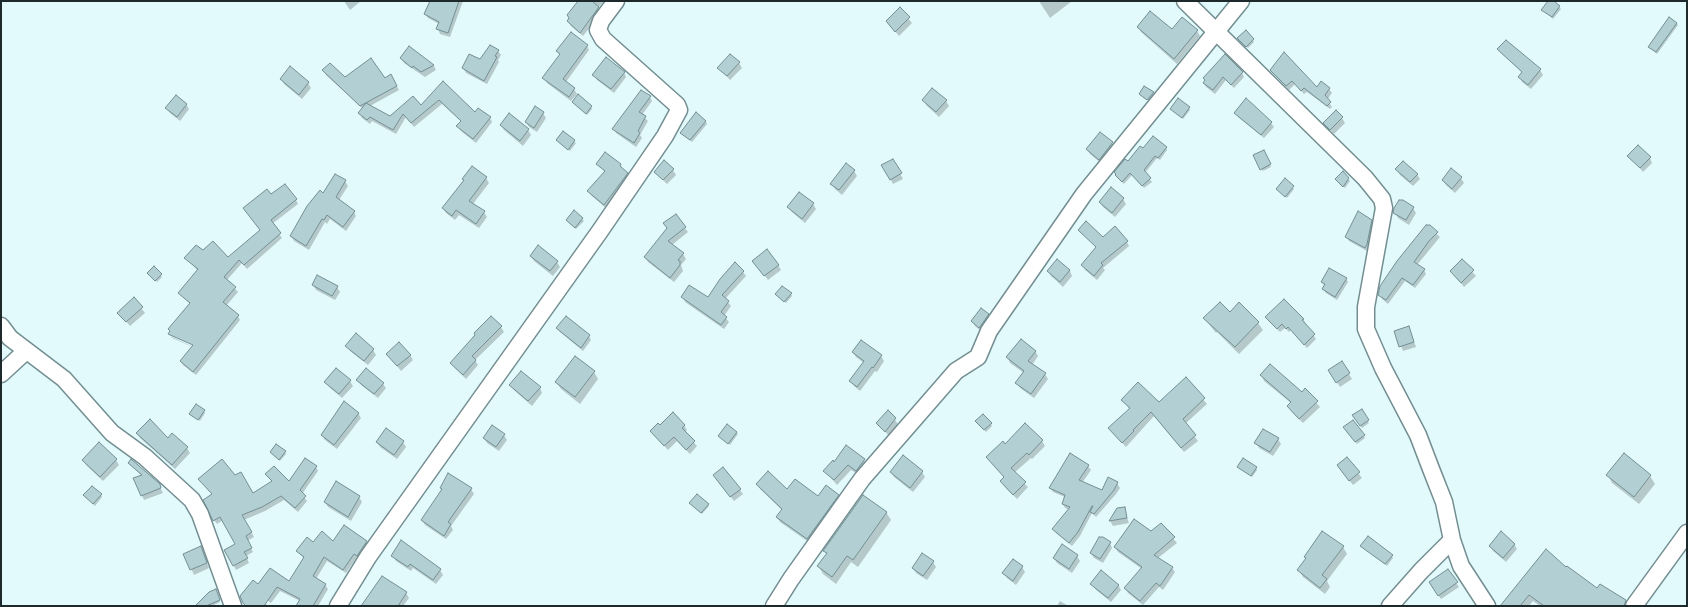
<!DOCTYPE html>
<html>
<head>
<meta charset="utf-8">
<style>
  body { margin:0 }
  #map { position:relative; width:1688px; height:607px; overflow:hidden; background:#e3fafd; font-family:Poppins,sans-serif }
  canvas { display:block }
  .frame { position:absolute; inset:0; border:2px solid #1e292b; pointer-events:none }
</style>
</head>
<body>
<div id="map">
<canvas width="1688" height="607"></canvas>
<div class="frame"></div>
</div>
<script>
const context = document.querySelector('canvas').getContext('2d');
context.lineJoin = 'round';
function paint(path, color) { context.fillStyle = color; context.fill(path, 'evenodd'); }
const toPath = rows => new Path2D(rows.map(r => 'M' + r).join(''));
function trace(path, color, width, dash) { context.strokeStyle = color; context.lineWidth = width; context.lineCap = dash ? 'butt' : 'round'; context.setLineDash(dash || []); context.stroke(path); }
paint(toPath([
  [344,1,361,1,350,10],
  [432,1,463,1,450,37,440,34,438,29,439,24,428,18,425,14],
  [580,1,604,1,598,8,601,13,583,36,571,26,568,21],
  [1039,1,1072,1,1050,18],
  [1559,7,1561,9,1553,19,1543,10],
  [900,9,912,23,899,36,887,22],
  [1676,23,1678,25,1657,54,1651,49,1649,47],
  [1139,28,1172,31,1197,31,1200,36,1177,64,1141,32],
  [1253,40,1254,42,1248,48,1240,41],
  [587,46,589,50,566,82,574,89,577,94,571,101,547,83,544,78,560,55,558,51],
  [410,48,434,66,436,70,425,77,404,63,401,58],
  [1499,49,1540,70,1543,75,1531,89,1522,82,1520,77,1523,73,1502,54],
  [498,51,501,55,498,60,499,62,487,84,466,73,463,68],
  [739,63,742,68,730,80,719,68],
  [290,68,308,83,311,88,302,99,284,84,281,79],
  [1271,70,1317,89,1329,89,1332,93,1327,100,1332,107,1330,109,1307,92,1304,94,1295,84,1289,90],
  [324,71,345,79,385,79,391,76,399,90,370,106,390,118,421,107,443,83,476,113,490,118,492,122,476,143,461,131,458,127,462,122,442,104,414,127,406,117,396,134,372,121,370,124,362,118,360,114,363,109,326,75],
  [624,72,626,77,614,93,597,80,594,75],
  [1242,73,1244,77,1234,88,1226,80,1215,94,1206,87,1204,83,1206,81,1204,78],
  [1153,93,1154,95,1149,101,1140,94],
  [650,97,652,101,642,115,648,121,640,135,642,138,636,147,616,133,614,129],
  [572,100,591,107,592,109,587,115],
  [924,100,946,101,949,106,939,117,926,105],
  [186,104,189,109,180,121,170,113,167,108],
  [1189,108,1190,110,1183,119,1173,111],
  [543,113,546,118,537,132,529,127,526,122],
  [1236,113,1271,123,1274,127,1264,138,1238,117],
  [510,115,528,130,531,135,523,146,504,130,501,125],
  [1342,118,1345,123,1334,134,1324,123],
  [706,122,707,124,692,142,683,135],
  [564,133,576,143,570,151,558,141],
  [1100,134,1112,143,1115,148,1102,164,1090,154,1087,149],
  [1166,147,1167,150,1160,160,1157,158,1145,173,1152,182,1144,188,1132,175,1124,184,1118,178,1116,175,1128,163],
  [1264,152,1271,167,1263,171,1255,156],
  [1629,156,1650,158,1652,163,1643,172],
  [893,160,903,179,893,184,883,166],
  [598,164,620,165,630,178,607,209,592,196,589,192,605,172],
  [673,170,676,175,667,184,655,172],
  [1397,170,1417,174,1420,179,1413,186,1400,175],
  [854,171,857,176,842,195,835,189,832,184],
  [486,178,489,183,473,204,484,212,487,217,479,228,459,215,455,220,446,213,443,208],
  [1461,178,1464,183,1455,193,1446,185,1443,180],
  [1348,179,1350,181,1345,188,1338,181],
  [1285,180,1294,189,1287,198,1277,189],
  [345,181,348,186,339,200,354,212,356,216,346,231,330,219,327,224,325,222,309,250,294,241,291,236,323,194],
  [1111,189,1123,199,1126,204,1115,217,1103,207,1100,202],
  [271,196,296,200,298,204,272,224,282,238,247,269,242,263,227,280,238,292,226,306,238,316,240,320,196,375,183,365,181,361,193,347,172,338,170,334,172,337,198,349,190,304,179,293,198,271,186,258,203,252,228,259,261,230],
  [1402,202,1413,208,1416,213,1409,225,1398,218,1395,212],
  [813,204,816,209,805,223,792,212,789,207],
  [575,212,584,221,576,229,568,222],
  [1371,221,1373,225,1367,251,1349,241,1347,237],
  [1429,227,1440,237,1417,265,1424,270,1426,274,1415,288,1405,281,1388,304,1382,299,1380,295],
  [685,228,688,232,672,245,683,254,686,259,681,265,683,271,674,282,648,262,645,257],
  [1080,230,1103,238,1127,242,1129,246,1103,268,1105,270,1097,280,1085,270,1083,265,1097,248],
  [538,247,557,262,560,267,553,276,534,261,531,256],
  [1462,260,1476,276,1464,287,1451,271],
  [1057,261,1070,271,1072,276,1063,287,1051,276,1048,271],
  [754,262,778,265,781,270,768,280],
  [154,267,162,277,157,282,149,275],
  [743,272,746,276,725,299,731,306,724,316,729,322,724,329,685,302,683,297,708,299],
  [1346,278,1348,282,1337,300,1326,293,1323,289,1325,287,1322,282],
  [313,285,337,287,340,292,335,300,316,290],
  [791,294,792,296,786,303,776,295],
  [134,299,145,313,130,326,119,313],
  [1239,304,1258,323,1263,330,1239,354,1217,332,1216,333,1204,318,1230,314],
  [988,315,991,320,982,332,975,326,972,321],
  [566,318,589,336,591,340,583,351,560,332,558,328],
  [1303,319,1316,339,1307,348,1291,330,1289,332,1285,328,1280,332,1269,321],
  [501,327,504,332,475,360,478,365,466,379,455,368,452,363],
  [1411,332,1416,347,1403,351,1401,346],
  [356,335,373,350,376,355,368,365,350,351,347,346],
  [861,342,881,356,884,361,877,372,875,371,860,391,854,386,851,381,864,363,856,357,853,352],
  [1035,351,1038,356,1032,365,1045,374,1048,379,1034,398,1020,388,1017,383,1024,373,1010,363,1008,358],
  [387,354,410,355,413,360,401,371],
  [1342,363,1352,379,1340,387,1330,371],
  [594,372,598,379,580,404,561,389,556,382],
  [1262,376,1302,393,1305,390,1320,407,1303,423,1291,411,1288,406,1291,403,1264,381],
  [1186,379,1207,404,1185,424,1198,441,1184,452,1154,416,1126,447,1113,433,1110,428,1130,410,1123,400,1159,404],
  [358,380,383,384,386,388,378,398,361,385],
  [350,381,353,386,342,398,329,387,326,382],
  [511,385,540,388,542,393,532,406,514,390],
  [1361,410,1369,423,1362,428,1353,416],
  [204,411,205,413,200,421,192,416],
  [888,411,898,424,889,436,877,423],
  [358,413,361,418,337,449,325,440,322,435],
  [1353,422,1365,438,1357,444,1346,430],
  [978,423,991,424,992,426,986,432],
  [684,425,687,430,685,432,697,446,690,454,677,441,668,450,651,431,660,427],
  [736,432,738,434,730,445,720,436],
  [137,433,168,439,187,448,190,453,175,469,140,438],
  [504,435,507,440,499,451,487,443,484,438],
  [1278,439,1281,444,1273,456,1259,448,1256,443],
  [1042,441,1045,446,1032,459,1031,458,1014,473,1028,487,1017,499,1004,486,1001,481,1005,478,988,457,1005,446],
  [377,442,403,442,406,447,397,459,380,447],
  [285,452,286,454,280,461,271,453],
  [1624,455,1650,476,1655,484,1639,504,1612,483,1608,475],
  [1347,459,1362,478,1353,485,1341,470],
  [84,460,116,460,119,465,103,481,86,465],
  [864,460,867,465,859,475,851,470,837,485,825,471],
  [129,463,159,485,163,493,144,500,135,479,142,476],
  [1088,466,1091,470,1082,483,1102,491,1117,483,1120,488,1116,494,1096,517,1092,513,1080,536,1072,546,1056,533,1054,529,1070,510,1065,508,1063,504,1065,497,1053,492,1050,488],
  [316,467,318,471,302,494,307,501,298,512,284,500,265,511,244,520,254,537,247,541,253,552,246,556,249,563,236,570,226,550,237,545,223,520,217,524,214,520,213,495,203,484,253,495,273,482,267,474,289,482],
  [1256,468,1257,470,1252,477,1240,469],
  [891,472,922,472,925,477,913,492,894,477],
  [714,476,740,490,743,494,734,501],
  [337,483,359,497,362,502,351,521,328,507,325,502],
  [758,485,818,498,838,495,840,500,810,543,780,522,777,517,782,510,760,489],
  [441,488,471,489,474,494,451,526,453,530,446,539,425,525,422,520,443,491],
  [101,495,102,497,95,506,85,496],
  [690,503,708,504,709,506,702,514],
  [1124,508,1129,523,1113,526,1110,521,1118,510],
  [886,512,891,520,858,567,851,562,836,584,823,574,819,567,827,555,825,551],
  [1161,525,1177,543,1158,558,1172,568,1175,572,1163,590,1159,587,1143,605,1128,593,1125,588,1142,569,1118,552,1115,547,1151,533],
  [366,542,368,546,359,559,357,557,346,573,327,561,316,579,325,585,328,589,318,606,297,606,300,601,280,591,271,603,264,598,267,606,245,606,244,603,259,586,289,583,304,559,298,551,313,544],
  [1110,543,1112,548,1103,563,1094,558,1091,553],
  [1514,544,1517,549,1506,562,1493,551,1490,546],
  [1361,546,1392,556,1393,558,1387,566],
  [1343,547,1347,554,1327,581,1330,587,1325,594,1303,577,1299,570,1307,560,1305,557],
  [203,552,209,568,194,575,185,554],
  [393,556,440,570,443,575,436,584,413,568,411,571,396,561],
  [1077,556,1080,561,1072,573,1057,563,1054,558],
  [1013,561,1022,567,1025,572,1016,585,1007,578,1004,573],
  [933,562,936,567,927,580,916,573,913,568],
  [1566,569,1598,590,1625,601,1628,606,1540,606,1533,601,1529,606,1507,606],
  [1447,571,1459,587,1441,599,1430,583],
  [1092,584,1118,585,1121,590,1111,602,1095,589],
  [217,593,220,602,212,606,197,606],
  [406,593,409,598,403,606,363,606],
  [1060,601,1068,606,1057,606]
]), '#0003');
const building = toPath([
  [430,1,459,1,448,33,436,29,439,22,424,14,430,1],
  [578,1,592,1,599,7,580,33,567,21,569,18,567,15,578,1],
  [1548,1,1554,1,1560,6,1552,17,1541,10,1548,1],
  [900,7,910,17,895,32,886,21,900,7],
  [1150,11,1172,29,1182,17,1198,30,1174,59,1137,27,1150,11],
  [1669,17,1677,23,1656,52,1648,47,1669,17],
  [1246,30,1254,39,1246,47,1237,38,1246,30],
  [571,32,588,45,563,79,575,88,569,97,542,78,560,54,556,51,571,32],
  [1506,40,1541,69,1528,85,1518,77,1522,72,1497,49,1506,40],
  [490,45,499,50,495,56,497,57,484,81,462,68,469,54,480,59,490,45],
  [409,46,434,65,421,72,413,66,412,68,400,58,409,46],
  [1284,52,1317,87,1321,81,1330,88,1325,95,1331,102,1327,106,1304,88,1301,91,1292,81,1286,86,1270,70,1284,52],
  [730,54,740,62,727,76,717,68,730,54],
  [1225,54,1243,72,1231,85,1223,77,1213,90,1203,83,1205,80,1203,78,1225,54],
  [606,57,625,72,611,89,592,75,606,57],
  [371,58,385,78,391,74,397,86,360,106,322,70,330,63,345,77,371,58],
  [290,66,309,82,299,95,280,79,290,66],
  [443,81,475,112,478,108,491,117,473,139,456,126,461,121,439,100,411,123,403,114,393,130,370,117,367,120,358,113,366,103,390,116,413,96,421,105,443,81],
  [1144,86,1154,92,1147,100,1139,94,1144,86],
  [932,88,947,100,936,112,922,100,932,88],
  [641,90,651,96,639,112,646,116,638,131,640,133,634,143,612,129,641,90],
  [578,94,592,106,586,114,572,102,578,94],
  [176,95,187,104,177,117,165,108,176,95],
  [1178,98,1190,107,1182,118,1170,109,1178,98],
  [1246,98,1272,122,1261,135,1234,113,1246,98],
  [535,106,544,112,534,128,525,122,535,106],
  [1336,110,1343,117,1330,130,1323,123,1336,110],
  [696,112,706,121,690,140,680,133,696,112],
  [509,113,529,129,520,141,500,125,509,113],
  [563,131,575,140,568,150,556,140,563,131],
  [1100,132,1113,142,1099,160,1086,149,1100,132],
  [1153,136,1167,147,1158,158,1155,156,1144,170,1151,178,1142,186,1130,173,1122,182,1115,175,1116,174,1114,172,1125,159,1128,161,1140,146,1143,148,1153,136],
  [1638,145,1651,157,1640,168,1627,156,1638,145],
  [1264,150,1271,164,1260,170,1253,155,1264,150],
  [605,152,621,164,620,166,628,173,604,205,587,191,605,171,596,164,605,152],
  [893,159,902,173,890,180,881,165,893,159],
  [664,160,674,169,663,180,654,172,664,160],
  [1403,161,1418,174,1410,182,1395,169,1403,161],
  [846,163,855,170,839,190,830,184,846,163],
  [472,166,487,177,469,201,485,211,476,224,456,210,452,216,442,208,464,180,462,179,472,166],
  [1451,168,1462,177,1452,189,1442,180,1451,168],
  [1343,171,1349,178,1343,187,1335,179,1343,171],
  [335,174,346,180,336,197,355,211,343,227,327,215,324,220,322,219,306,246,290,236,307,206,320,190,323,193,335,174],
  [1285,178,1294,186,1285,197,1276,189,1285,178],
  [285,184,297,199,271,220,281,233,244,265,239,260,224,277,236,287,223,302,239,315,193,372,180,361,193,345,168,334,170,331,168,329,190,303,178,293,198,269,184,258,196,245,203,250,213,241,228,257,260,230,243,208,267,189,271,194,285,184],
  [1111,187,1124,198,1112,213,1099,202,1111,187],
  [799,192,814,203,802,219,787,207,799,192],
  [1399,200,1403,200,1414,207,1406,220,1393,213,1394,208,1399,200],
  [574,210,583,218,575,228,566,220,574,210],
  [1358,211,1372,220,1367,244,1365,248,1345,237,1358,211],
  [676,214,686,227,668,241,684,253,678,260,680,261,680,265,670,278,644,257,667,228,663,223,676,214],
  [1086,221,1103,237,1115,226,1128,241,1101,263,1103,265,1094,276,1081,265,1096,247,1078,230,1086,221],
  [1426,225,1430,225,1438,232,1429,241,1414,262,1425,269,1413,285,1402,278,1386,300,1378,295,1380,286,1397,261,1426,225],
  [538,245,558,261,550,271,530,256,538,245],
  [767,249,779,265,764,276,752,261,767,249],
  [1057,259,1070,270,1060,282,1047,271,1057,259],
  [1462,259,1474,270,1461,283,1450,271,1462,259],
  [735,262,744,271,722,295,729,301,721,312,727,317,721,325,681,297,689,285,708,297,720,279,735,262],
  [154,266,162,274,155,281,147,273,154,266],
  [1329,268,1347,278,1335,297,1322,289,1325,284,1321,282,1329,268],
  [317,275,338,286,332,296,312,285,317,275],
  [782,286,792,293,784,302,775,294,782,286],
  [134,297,143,307,126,322,117,313,134,297],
  [1284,299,1304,319,1302,320,1315,334,1304,345,1288,327,1286,329,1282,324,1277,329,1265,317,1284,299],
  [1220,302,1230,312,1239,302,1259,322,1235,347,1203,318,1220,302],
  [981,308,989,314,979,328,971,321,981,308],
  [491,316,502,326,472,356,476,360,463,375,450,363,475,335,474,333,491,316],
  [566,316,590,335,581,348,556,328,566,316],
  [1409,326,1414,342,1399,347,1394,331,1409,326],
  [356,333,374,349,364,361,345,346,356,333],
  [1021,339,1036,351,1028,361,1046,373,1031,394,1015,383,1024,371,1006,357,1021,339],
  [861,340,882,355,873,368,872,367,857,387,849,381,864,361,852,352,861,340],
  [399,342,411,355,397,366,386,354,399,342],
  [575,356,595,371,575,397,555,382,575,356],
  [1342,361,1350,373,1336,383,1328,370,1342,361],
  [1270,364,1302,392,1305,388,1318,401,1299,419,1287,406,1291,402,1260,375,1270,364],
  [336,368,351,380,339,394,324,382,336,368],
  [366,368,384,383,374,394,356,380,366,368],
  [521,371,541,387,528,401,509,385,521,371],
  [1186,377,1205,398,1183,419,1196,435,1181,448,1151,412,1133,430,1134,431,1122,443,1108,428,1130,408,1121,400,1138,382,1159,402,1186,377],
  [344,401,359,413,334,445,321,435,344,401],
  [196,404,205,410,198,420,189,414,196,404],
  [1362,409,1369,420,1360,426,1352,415,1362,409],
  [888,410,896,418,885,432,876,423,888,410],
  [673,412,685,425,682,428,695,441,686,450,674,437,664,446,650,431,658,423,660,425,673,412],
  [983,414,992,423,984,430,975,421,983,414],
  [150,419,168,438,172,433,188,447,172,465,136,433,150,419],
  [1353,420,1365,435,1355,442,1343,427,1353,420],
  [1025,423,1043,440,1029,455,1027,453,1011,468,1026,482,1013,495,1000,481,1004,477,986,457,1003,441,1005,444,1025,423],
  [727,424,737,432,728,444,718,436,727,424],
  [492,425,505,434,496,447,483,438,492,425],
  [386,428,404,441,394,455,376,442,386,428],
  [1263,429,1279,438,1270,452,1254,443,1263,429],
  [99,442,117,459,100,477,82,460,99,442],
  [276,444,286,451,279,460,270,452,276,444],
  [846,445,865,459,856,471,848,465,834,480,823,471,833,460,834,462,846,445],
  [1070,453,1089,465,1079,480,1102,490,1108,477,1118,482,1114,490,1094,514,1090,512,1093,506,1092,506,1078,532,1069,543,1052,529,1070,507,1062,504,1065,495,1049,488,1070,453],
  [1624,453,1651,475,1634,497,1606,475,1624,453],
  [903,455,923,471,910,488,890,472,903,455],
  [1347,457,1360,472,1349,481,1337,465,1347,457],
  [305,458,317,466,300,490,306,496,295,508,281,496,262,507,242,515,252,532,246,536,252,548,244,552,248,558,233,566,224,550,235,544,220,517,213,521,203,500,212,494,198,479,222,459,235,475,241,472,253,493,272,481,265,474,274,466,289,481,305,458],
  [1243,458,1257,467,1251,476,1237,467,1243,458],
  [131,459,160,484,161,488,141,496,133,478,142,475,128,463,131,459],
  [723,467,741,489,730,497,713,475,723,467],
  [768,471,787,489,795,479,818,496,826,485,839,495,807,539,776,517,782,509,756,484,768,471],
  [448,473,472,488,448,522,451,524,444,536,421,520,442,489,440,488,448,473],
  [336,481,360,496,348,517,324,502,336,481],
  [92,486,102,494,93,504,83,495,92,486],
  [697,494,709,504,701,513,689,503,697,494],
  [863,495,887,512,853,560,847,556,832,577,817,566,827,553,823,551,863,495],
  [1125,507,1127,518,1109,521,1117,508,1125,507],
  [1134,519,1151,531,1161,523,1175,537,1154,555,1173,567,1160,586,1156,583,1140,601,1124,588,1142,567,1114,547,1134,519],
  [344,525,367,541,357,556,354,554,343,570,324,557,313,576,326,584,313,606,296,606,300,599,277,587,264,606,246,606,243,603,240,596,253,580,258,584,270,568,289,581,304,557,296,551,307,537,313,542,322,531,333,541,344,525],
  [1322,531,1344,546,1322,575,1327,579,1320,588,1297,570,1306,558,1304,557,1322,531],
  [1501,531,1515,544,1503,558,1489,546,1501,531],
  [1368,536,1393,555,1385,564,1360,546,1368,536],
  [1099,537,1103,537,1111,542,1100,559,1090,553,1099,537],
  [401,540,441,569,433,580,410,564,408,567,391,556,401,540],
  [1062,544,1078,555,1069,569,1053,558,1062,544],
  [201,546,207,563,190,570,183,554,201,546],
  [1546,549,1566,567,1567,566,1597,588,1600,584,1626,600,1624,606,1544,606,1529,595,1520,606,1500,606,1546,549],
  [922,553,934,561,923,576,912,568,922,553],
  [1013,559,1023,566,1013,581,1002,573,1013,559],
  [1448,569,1458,582,1438,596,1429,582,1448,569],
  [1101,570,1119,585,1108,598,1090,584,1101,570],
  [382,576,407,592,398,606,361,606,382,576],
  [216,589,220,600,206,606,195,606,209,592,216,589]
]);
paint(building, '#b2cfd3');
trace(building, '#748f93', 1);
const street = toPath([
  [1185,1,1365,178,1382,199,1384,208,1366,307,1366,329,1383,368,1418,435,1431,469,1444,502,1452,540,1461,566,1487,606],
  [1,326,10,338,64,379,112,433,145,457,192,500,200,514,233,606],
  [1,374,26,351],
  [338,606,368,557,600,231,665,136,679,110,677,105,603,39,598,30,601,21,616,1],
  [774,606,791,579,862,479,956,371,978,357,989,331,1084,194,1241,1],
  [1390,606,1421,571,1452,540],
  [1634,606,1687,533]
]);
trace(street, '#738e91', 19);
trace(street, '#fff', 16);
</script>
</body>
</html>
